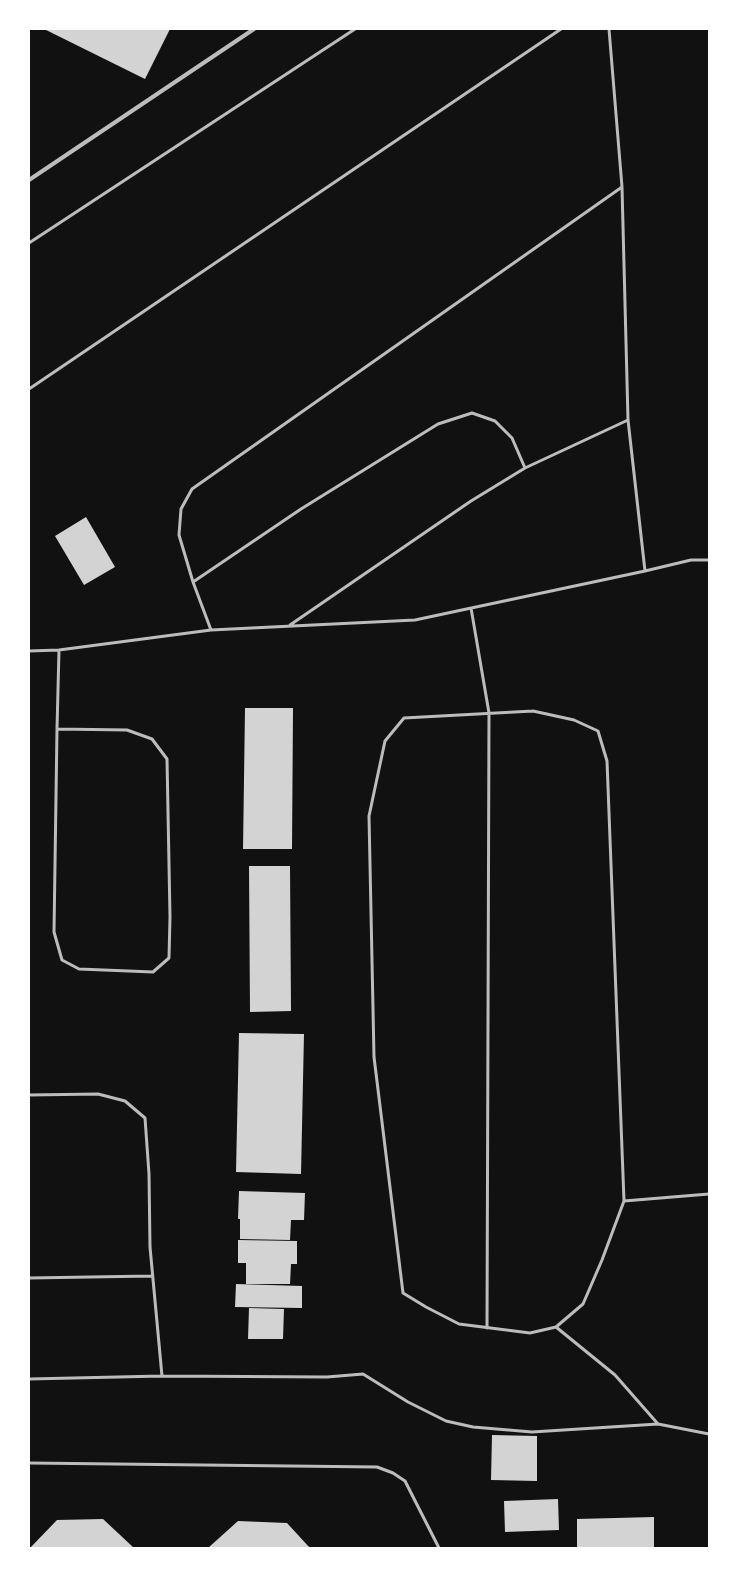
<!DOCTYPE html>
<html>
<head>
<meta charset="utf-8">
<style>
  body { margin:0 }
  #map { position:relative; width:738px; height:1577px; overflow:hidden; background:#111; font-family:Bitter,serif }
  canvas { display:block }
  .frame { position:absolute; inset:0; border:30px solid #fff; pointer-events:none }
</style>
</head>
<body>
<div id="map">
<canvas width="738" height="1577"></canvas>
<div class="frame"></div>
</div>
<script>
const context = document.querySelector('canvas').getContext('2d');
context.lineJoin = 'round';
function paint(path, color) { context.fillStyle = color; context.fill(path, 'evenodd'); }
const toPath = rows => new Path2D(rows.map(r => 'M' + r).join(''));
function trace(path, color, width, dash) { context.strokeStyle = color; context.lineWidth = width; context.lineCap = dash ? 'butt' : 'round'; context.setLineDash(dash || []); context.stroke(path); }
paint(toPath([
  [44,29,170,29,145,79],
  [86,517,115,567,84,585,55,536],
  [245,708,293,708,292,849,243,849],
  [249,866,290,866,291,1011,250,1012],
  [239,1033,304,1034,301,1174,236,1172],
  [239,1191,305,1193,304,1220,291,1220,290,1240,240,1239,240,1219,238,1219],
  [238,1240,297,1241,297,1264,291,1264,290,1284,246,1284,246,1263,238,1263],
  [236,1284,302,1286,302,1308,235,1307],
  [249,1308,284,1309,283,1339,248,1339],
  [492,1435,537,1436,537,1481,491,1480],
  [558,1499,559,1530,505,1532,504,1501],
  [654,1517,654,1548,577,1548,577,1519],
  [103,1519,134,1548,30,1548,57,1520],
  [238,1521,287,1523,310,1548,208,1548]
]), '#d3d3d3');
trace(toPath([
  [609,29,622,187,628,420,645,571,691,560,709,560],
  [29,243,355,29],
  [29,389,561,29],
  [193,582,301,509,438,424,472,413,495,421,512,438,525,468],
  [471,608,489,713,487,1328],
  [290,625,471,501,525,468,628,420],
  [211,630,193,582,179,535,181,509,192,489,622,187],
  [29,651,59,650,211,630,415,620,645,571],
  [533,711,574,720,598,731,607,761,624,1201,602,1260,583,1304,556,1327,530,1333,459,1324,426,1307,403,1293,374,1057,369,816,385,741,404,718,533,711],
  [57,729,127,730,152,739,167,759,170,917,169,958,153,972,79,969,62,960,54,932,57,729,59,650],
  [29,1095,98,1094,125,1101,145,1118,149,1174,150,1247,162,1376,327,1377,363,1374,408,1402,446,1421,473,1427,532,1432,658,1424,709,1434],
  [624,1201,709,1194],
  [29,1278,152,1276],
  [556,1327,615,1375,658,1424],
  [29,1379,162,1376],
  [29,1463,377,1467,393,1473,405,1481,439,1548]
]), '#bcbcbc', 3);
trace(toPath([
  [29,180,254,29]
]), '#bcbcbc', 4);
</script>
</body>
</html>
